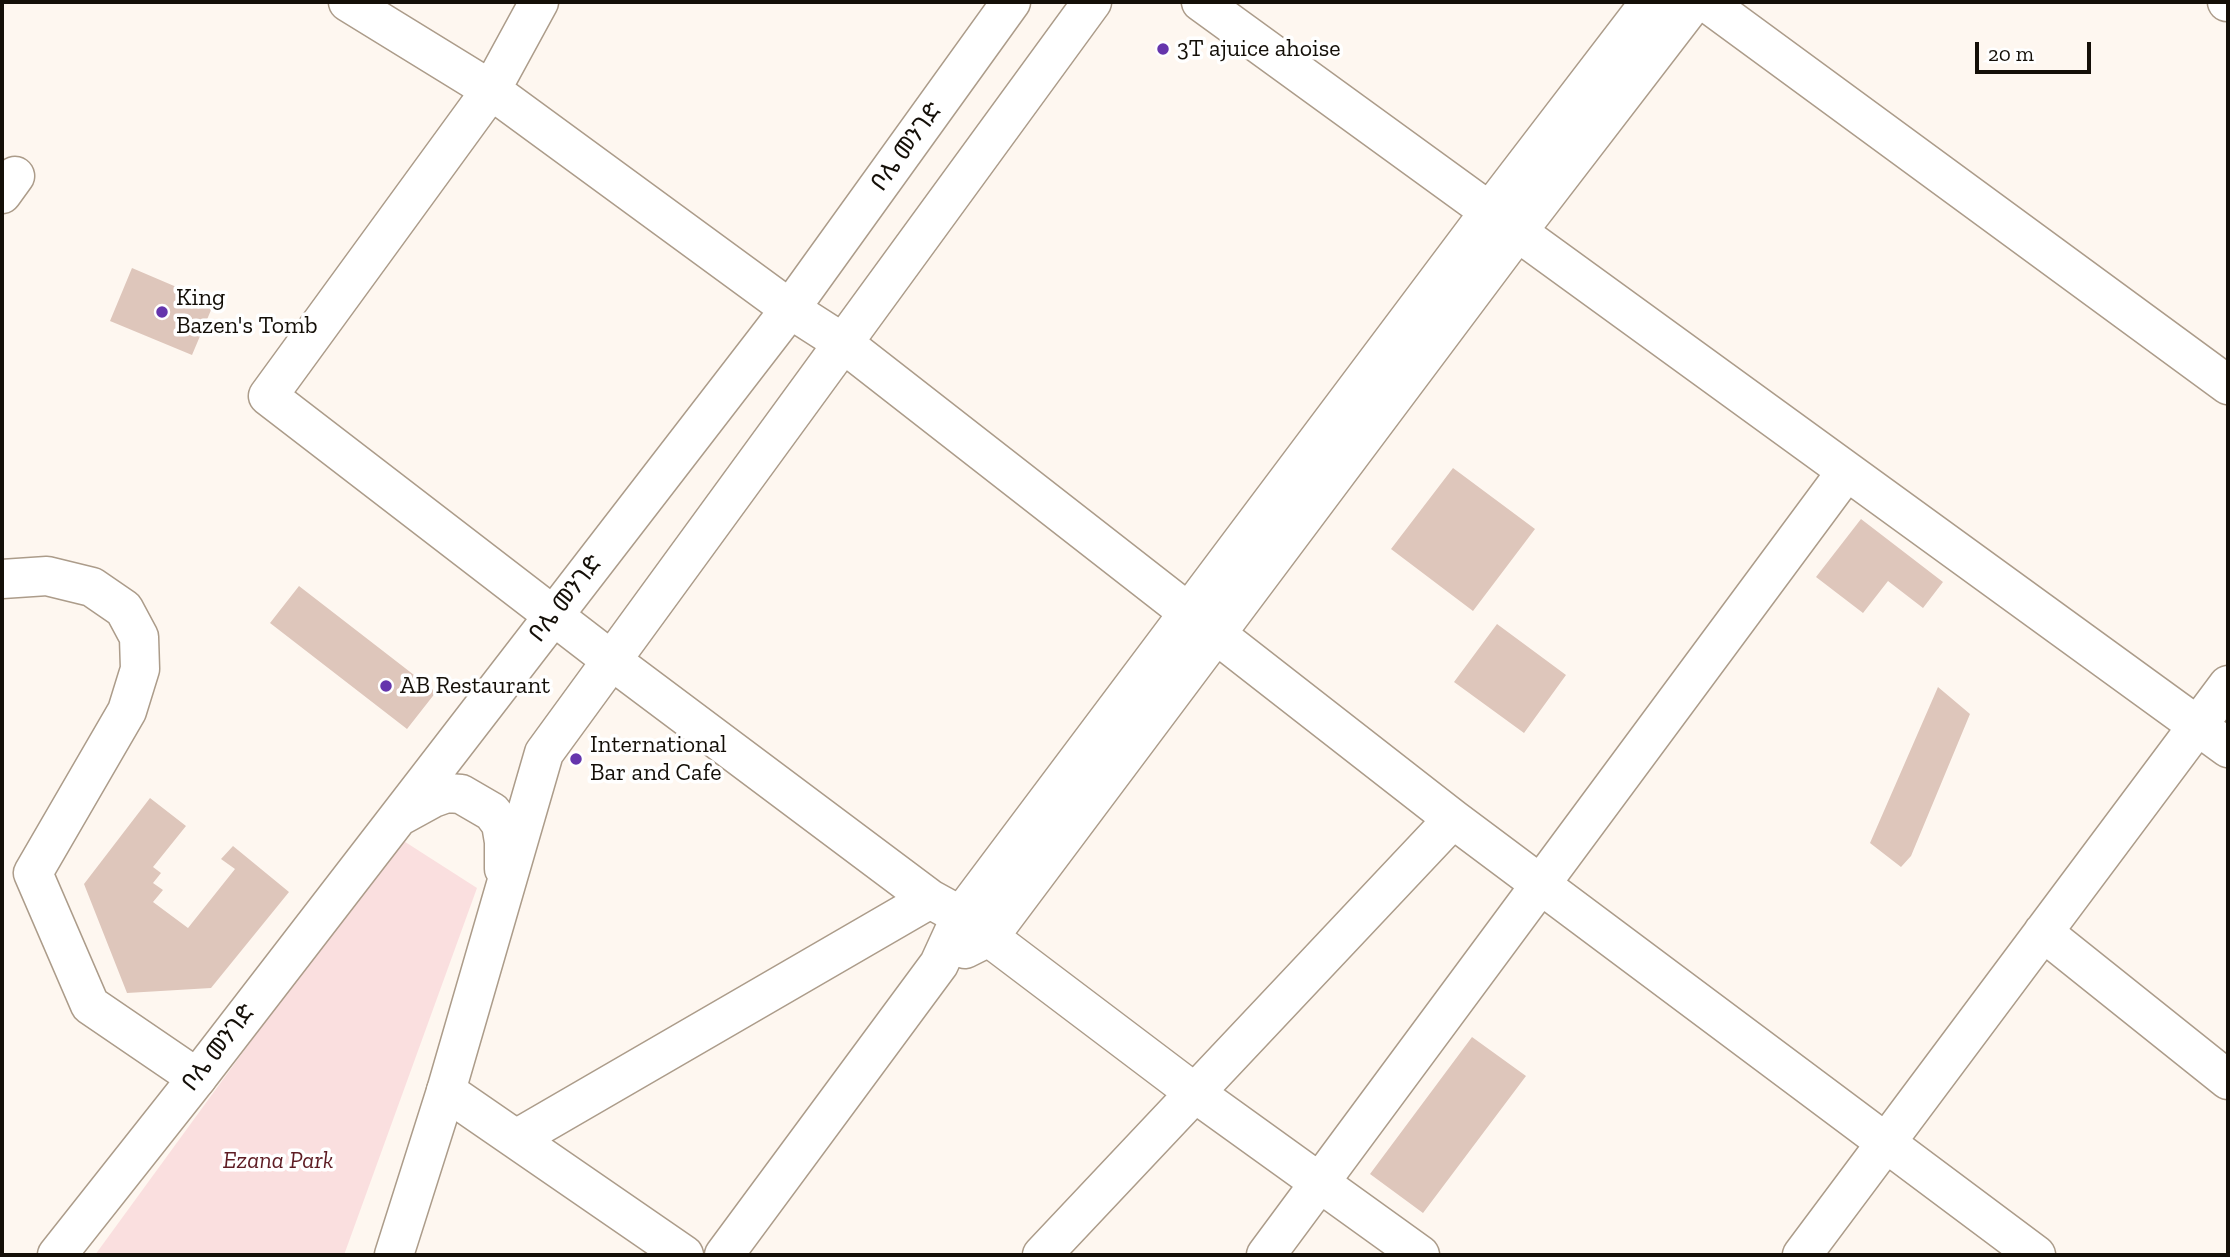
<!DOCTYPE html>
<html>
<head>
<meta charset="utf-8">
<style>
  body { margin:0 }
  #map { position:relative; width:2230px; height:1257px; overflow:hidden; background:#fef7f0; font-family:"Zilla Slab",serif }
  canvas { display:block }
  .frame { position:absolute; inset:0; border:4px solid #140f08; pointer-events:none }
  .scale { position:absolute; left:1975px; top:42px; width:116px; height:32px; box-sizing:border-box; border:4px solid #140f08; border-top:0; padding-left:9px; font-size:21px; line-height:24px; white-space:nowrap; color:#140f08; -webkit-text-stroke:5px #fff; paint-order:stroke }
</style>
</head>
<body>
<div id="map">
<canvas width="2230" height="1257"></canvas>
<div class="frame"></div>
<div class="scale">20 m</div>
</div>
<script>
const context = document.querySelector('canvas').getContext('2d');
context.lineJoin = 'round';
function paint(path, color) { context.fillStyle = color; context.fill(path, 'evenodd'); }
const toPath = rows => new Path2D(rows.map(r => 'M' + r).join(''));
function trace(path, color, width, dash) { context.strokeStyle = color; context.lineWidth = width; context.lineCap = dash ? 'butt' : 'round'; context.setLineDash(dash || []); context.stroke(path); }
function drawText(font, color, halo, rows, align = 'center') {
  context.font = font + ' "Zilla Slab","Noto Sans Ethiopic",serif'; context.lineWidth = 7; context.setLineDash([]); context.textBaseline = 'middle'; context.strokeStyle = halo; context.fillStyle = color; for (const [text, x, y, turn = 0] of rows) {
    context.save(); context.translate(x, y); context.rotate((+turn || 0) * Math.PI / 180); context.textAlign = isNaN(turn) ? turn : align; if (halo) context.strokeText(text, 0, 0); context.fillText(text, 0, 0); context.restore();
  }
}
paint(toPath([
  [399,838,477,888,344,1255,95,1255]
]), '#fadfdf');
paint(toPath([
  [132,268,214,303,192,355,110,321],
  [1453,468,1535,529,1473,611,1391,549],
  [1861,519,1943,582,1923,608,1888,581,1863,613,1816,577],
  [299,586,436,692,407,729,270,623],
  [1497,624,1566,675,1524,733,1454,682],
  [1938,687,1970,714,1911,856,1901,867,1870,843],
  [150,798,186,826,153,867,161,873,153,883,163,890,153,902,188,928,235,869,221,859,233,846,289,892,211,988,127,993,84,884],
  [1472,1037,1526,1076,1423,1213,1370,1174]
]), '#dec6bb');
const minor = toPath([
  [348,2,491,90,790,309,843,343,1453,819,2036,1255],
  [539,2,491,90,268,396,611,660,930,899,961,916,1195,1093,1420,1255],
  [1201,2,2228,748],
  [1706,2,2228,385],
  [2227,2,2228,2],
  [2,194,15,176],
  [2,579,47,576,92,587,124,609,139,637,140,669,127,711,33,873,90,1005,197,1078],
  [2043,932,2228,1080],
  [965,949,989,937,1518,231,1694,2],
  [446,1091,684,1255],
  [516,1139,930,899],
  [724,1255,939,964,961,916,1490,211,1650,2],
  [1042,1255,1453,819],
  [1266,1255,1846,472],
  [1802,1255,2228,685]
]);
const major = toPath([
  [402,815,433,798,447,793,461,794,492,812,501,824,504,842,504,869],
  [57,1255,197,1078,790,309,1011,2],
  [394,1255,446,1091,544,753,1092,2]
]);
trace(minor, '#ac9c8a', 41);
trace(major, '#ac9c8a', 41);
trace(minor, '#fff', 38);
trace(major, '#fff', 38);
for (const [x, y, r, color] of [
  [1163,49,7,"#6535ac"],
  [162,312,7,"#6535ac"],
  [386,686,7,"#6535ac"],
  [576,759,7,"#6535ac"]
]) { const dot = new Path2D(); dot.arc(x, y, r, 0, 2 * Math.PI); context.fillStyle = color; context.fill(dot); trace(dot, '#fff', 2.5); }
drawText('24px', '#140f08', '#fff', [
  ["3T ajuice ahoise",1177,49],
  ["King",176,298],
  ["Bazen's Tomb",176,326],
  ["AB Restaurant",400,686],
  ["International",590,745],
  ["Bar and Cafe",590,773]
], 'left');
drawText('24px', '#140f08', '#fff', [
  ["ቦሌ መንገድ",907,147,-54],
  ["ቦሌ መንገድ",566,599,-52],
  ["ቦሌ መንገድ",219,1048,-52]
]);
drawText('italic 24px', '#5e1c23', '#fff', [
  ["Ezana Park",278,1161]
]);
</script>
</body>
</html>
